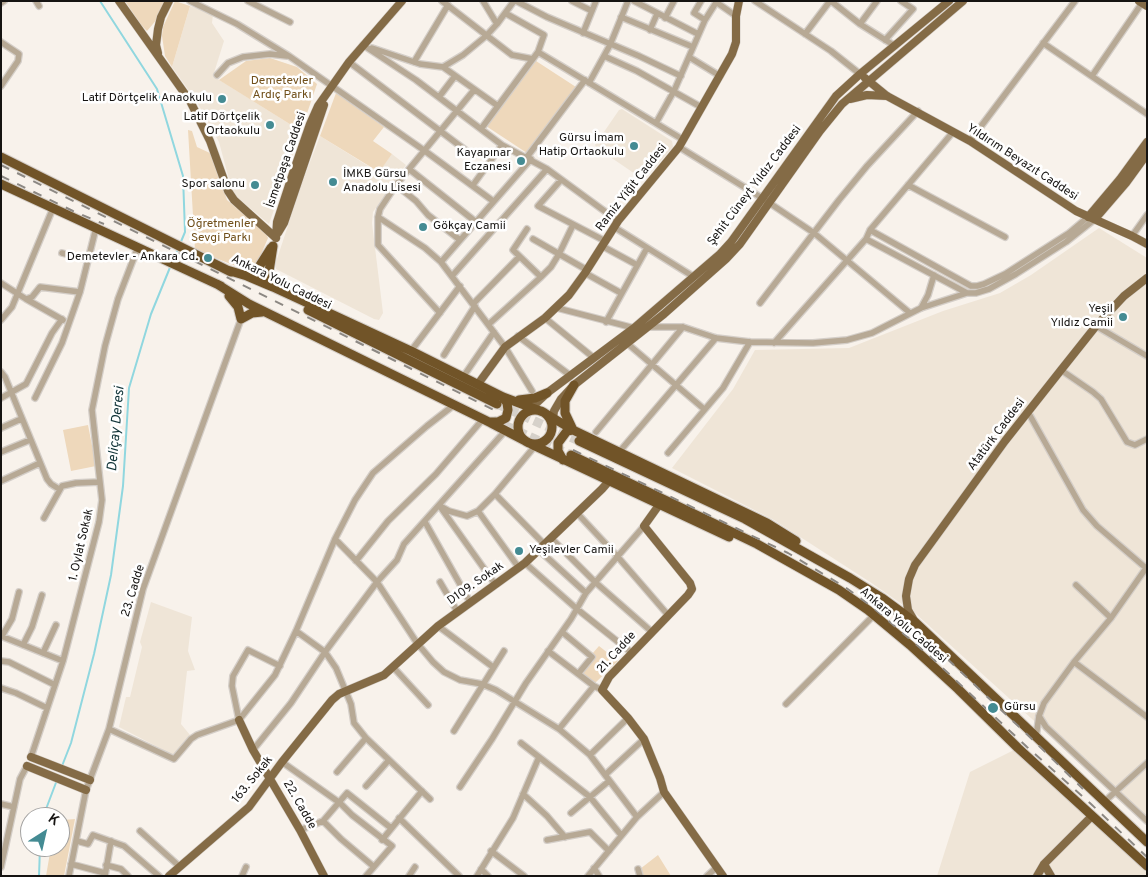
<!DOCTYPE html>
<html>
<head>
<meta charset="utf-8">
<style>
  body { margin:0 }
  #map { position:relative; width:1148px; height:877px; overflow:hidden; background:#f8f2eb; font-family:Overpass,sans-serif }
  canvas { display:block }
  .frame { position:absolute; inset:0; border:2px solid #161412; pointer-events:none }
  .north { position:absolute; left:20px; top:807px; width:50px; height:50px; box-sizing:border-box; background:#fff; border:1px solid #a2a1a0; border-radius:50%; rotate:35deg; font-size:14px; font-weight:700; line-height:20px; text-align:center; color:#161412 }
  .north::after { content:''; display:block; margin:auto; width:18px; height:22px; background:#448b93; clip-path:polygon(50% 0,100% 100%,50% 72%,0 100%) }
</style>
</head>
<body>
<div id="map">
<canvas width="1148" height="877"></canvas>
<div class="frame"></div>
<div class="north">K</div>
</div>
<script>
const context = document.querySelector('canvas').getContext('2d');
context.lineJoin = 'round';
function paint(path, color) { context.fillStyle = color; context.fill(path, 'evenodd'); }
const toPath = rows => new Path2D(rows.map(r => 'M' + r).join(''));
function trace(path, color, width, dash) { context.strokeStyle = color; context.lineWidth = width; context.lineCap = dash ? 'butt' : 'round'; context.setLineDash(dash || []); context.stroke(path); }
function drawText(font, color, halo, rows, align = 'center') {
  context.font = font + ' Overpass,sans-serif'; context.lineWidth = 5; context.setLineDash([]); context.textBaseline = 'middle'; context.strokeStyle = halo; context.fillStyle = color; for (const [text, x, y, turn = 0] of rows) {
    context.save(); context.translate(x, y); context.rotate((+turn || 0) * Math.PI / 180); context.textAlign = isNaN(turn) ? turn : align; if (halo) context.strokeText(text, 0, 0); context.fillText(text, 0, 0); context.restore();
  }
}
paint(toPath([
  [190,6,213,14,212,23,224,41,213,76,301,131,269,224,233,194,219,142,197,102,172,67],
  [622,109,672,141,673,147,644,180,597,148,595,145,619,110],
  [320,136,378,172,392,154,406,165,373,212,372,223,383,313,379,320,374,319,276,269,276,262,302,183],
  [1099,228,1147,258,1147,823,916,614,873,584,774,520,672,468,733,389,755,350,849,348,943,311,1000,293,1031,275],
  [151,602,192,617,188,651,195,670,187,671,181,724,190,735,173,755,119,727,126,697,130,697,142,647,140,642],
  [1018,748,1147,868,1147,876,937,876,970,772]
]), '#efe5d7');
paint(toPath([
  [125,1,165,1,158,18,147,31,141,25],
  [175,1,190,6,172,67,165,56,162,36,163,27],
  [270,58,297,67,317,84,301,131,219,80,246,61],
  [536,61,576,87,527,153,486,126],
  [336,93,384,127,373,141,392,154,379,172,320,136],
  [188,130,192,131,197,147,212,154,227,200,265,231,268,238,256,266,241,268,195,250],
  [88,425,96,466,71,471,63,430],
  [599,646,618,661,595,683,582,673,595,657,592,654],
  [75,819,64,876,46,876,51,847,60,847,60,822,63,820],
  [658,855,671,876,643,876,640,869]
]), '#eed8bb');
trace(toPath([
  [100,1,157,89,183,176,185,232,180,244],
  [173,261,178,249],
  [62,766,71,743,94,654,111,575,123,486,129,388,151,314,171,265],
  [43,817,57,780],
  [39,876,40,847]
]), '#90d7df', 2);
trace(toPath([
  [497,404,579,441],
  [493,420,571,455]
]), '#d6d1ca', 9, [9, 4.5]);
const minor = toPath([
  [36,1,39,6],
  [190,1,237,24,289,56,425,151,493,201],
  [248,1,290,22],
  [442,1,512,55,533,59],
  [483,1,497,24],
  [516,1,547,17,639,56,681,76],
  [572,1,592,11],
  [634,1,698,34],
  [701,1,694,13,705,20],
  [755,1,831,51,860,74],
  [831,1,860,24,895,46],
  [716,2,736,16],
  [1,3,4,1],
  [621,17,693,47],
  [665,18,674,1],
  [860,24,877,1],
  [650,30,657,14],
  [583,33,596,1],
  [805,34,830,1],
  [885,40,913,9,901,1],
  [1,42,19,54,18,61,1,86],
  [1043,43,1147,114],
  [363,45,416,80,502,145,547,169,618,221],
  [372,48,420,64,443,67,463,55,486,36,497,24,514,1],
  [538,52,682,139],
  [604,56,637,71,701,107],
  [689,57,720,76],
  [349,62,468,152],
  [414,62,448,5],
  [443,67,498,106],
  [217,75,228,63,243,57,270,54,287,56],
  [1092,76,1142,3],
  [589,83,610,45,628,1],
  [439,97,455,76],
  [656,123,674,91,705,20,717,1],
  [481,129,538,52,544,35,505,13],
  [970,141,1075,1],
  [679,147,762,198,814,233,910,313],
  [527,157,585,80],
  [409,169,476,222],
  [561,180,538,206,605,241],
  [396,185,416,201,428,215,460,240],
  [473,185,502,145],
  [908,185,1005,237],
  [378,217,425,248,441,262,505,347,532,391],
  [614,227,694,277],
  [527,229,513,250,541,277],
  [870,230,971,286,977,286,984,284,1005,274,1069,233,1088,217],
  [1132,236,1147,215],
  [533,239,587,270],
  [866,239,967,293,976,293,989,289,1016,274,1066,242,1095,219],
  [602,246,637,265],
  [62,253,88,260],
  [441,262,531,159],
  [585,273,621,293],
  [452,276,547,169],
  [1,283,26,299,32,297,40,287,80,292],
  [26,299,63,320],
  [760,303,839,200,867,166,918,111],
  [473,304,519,257],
  [557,308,634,328],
  [921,308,928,295,934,275],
  [440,313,378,245,378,217,380,209,396,185,474,90],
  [545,318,594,358],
  [1,320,12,307,53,208],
  [606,322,647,248],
  [489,324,541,277,551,267,559,254,573,225],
  [1096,326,1147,356],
  [649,327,683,327,716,338,750,342,813,343,847,340,872,333,921,308,967,293],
  [518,336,571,376],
  [774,343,866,239,870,230,953,132],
  [628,344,704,409],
  [411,351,460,286],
  [444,355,475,306],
  [1061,370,1093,392,1101,399,1127,442,1135,445,1147,439],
  [1,372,5,377,47,479,51,484,59,489],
  [463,377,494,332],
  [1,398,26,384,52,333,62,319],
  [35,398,62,343,80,292,96,228],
  [1028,412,1083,510,1097,526,1147,569],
  [1,428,21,419],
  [596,432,683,327],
  [620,451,716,338],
  [1,452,30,440],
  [668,453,723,388,750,342],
  [1,481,40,463],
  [495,494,544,544],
  [440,506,449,511,467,516,478,511,495,494,535,446],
  [441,508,495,584],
  [478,511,519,568],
  [577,513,617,556,668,615],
  [44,518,62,486,76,483,100,482],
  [425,522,470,602],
  [551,538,595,582,652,632],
  [335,539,377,582,417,643,433,662,444,672,460,680,482,684,496,690,559,729,590,755,637,817],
  [539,550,586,593],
  [356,561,388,521,436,474,483,419],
  [525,563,577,609,632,653],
  [440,582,457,611],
  [1076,585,1111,618],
  [438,626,493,667],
  [296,631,325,652,336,668,351,704,354,723,366,738,430,799],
  [562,632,592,657,578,674],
  [1,636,63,661],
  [2,636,12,619,19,592],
  [23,645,32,627,42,595],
  [548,651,594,686,602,690],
  [43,653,56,625],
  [1,661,9,662,55,685],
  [1074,662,1147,717],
  [393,667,428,705],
  [1,688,16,693,47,708],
  [786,704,874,615],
  [1039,716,1046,727,1147,821],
  [239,720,232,686,233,676,248,650,280,666],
  [109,729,174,759,191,739,197,735,239,720,275,675,296,631,335,539,355,500,373,473,427,426,454,405],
  [559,729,594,686],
  [454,731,504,651],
  [1036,737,1039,716,1044,703,1074,662,1111,618,1146,568],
  [253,750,291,703,325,652,377,582,397,560,404,544,506,430],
  [590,755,628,718],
  [31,757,63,661,99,522,102,500,92,410,105,346,118,299,138,247],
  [539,757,590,797,621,835],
  [282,762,340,803,352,815,392,846,366,876],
  [337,772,366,738],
  [605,775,644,739],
  [366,786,389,760],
  [460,787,492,739,526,683,571,619,586,593,644,526],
  [523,794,547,816,565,837],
  [1104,802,1147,763],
  [1,804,14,807],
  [571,813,609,781],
  [399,818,459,876],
  [323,821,341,839,373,866],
  [300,830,323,821,347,793,391,828],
  [140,831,179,866],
  [382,840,422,791],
  [547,840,590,832,609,851],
  [77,841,88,844,93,835,124,846,159,876],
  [491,851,524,876],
  [71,864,105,873],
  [106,865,121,869,128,876],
  [1,867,20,779,27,766],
  [594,868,599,876],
  [481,869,488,876],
  [638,869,640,876],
  [69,876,86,790,109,729,143,589,241,319],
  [105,876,111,841],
  [242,876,246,867],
  [409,876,415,867],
  [477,876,513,818,539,757,521,743],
  [588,876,637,817,664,792],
  [707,876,716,868]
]);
const major = toPath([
  [119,1,190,101,210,141,228,191,234,200,276,238],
  [1139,1,1147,6],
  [158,53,156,45,158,29,161,17,169,1],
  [865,78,887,96,970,141,1076,211,1132,236,1147,244],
  [850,99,867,95,887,96],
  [1088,217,1120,179,1147,142],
  [1095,219,1126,183,1147,154],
  [278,233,284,223,324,105],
  [276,238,277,222,293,173,310,124,318,106,349,62,402,1],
  [478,384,505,347,545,318,569,295,585,273,618,221,679,147,732,54,736,42,736,16,739,1],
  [528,411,547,393,634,328,720,254,731,242,836,96,860,74,949,1],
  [552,426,554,411,561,399,574,385,664,314,726,259,740,244,820,131,842,104,963,1],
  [659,505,644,526,690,583,692,589,688,595,609,677,602,690,628,718,644,739,660,778,664,792,723,876],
  [915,622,908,610,906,596,909,579,915,565,1005,441,1061,370,1096,326,1124,296,1147,278],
  [239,720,253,750,300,830,324,876],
  [31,757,90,780],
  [27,766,86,790],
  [1044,864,1051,876],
  [169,876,249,807,282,762,332,700,339,694,384,675,438,626,525,563,602,489,609,481],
  [1037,876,1044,864,1092,816]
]);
const highway = toPath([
  [1,157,231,272],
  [1,184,221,286],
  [273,246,268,278,273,287],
  [227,270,247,276,273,287,411,351,503,397,543,412,573,430,767,523,796,541],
  [247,276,257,270,271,248],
  [217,284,249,304,489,422,535,446,729,537],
  [229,296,238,307,241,319,252,313,262,312],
  [308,310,497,404],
  [519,400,535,398,547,393],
  '518 427a17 17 0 1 1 34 0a17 17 0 1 1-34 0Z',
  [489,422,498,422,506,418,508,410,507,403,503,397],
  [579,441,745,519,850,578,882,598,916,623,933,639,1147,842],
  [571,455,757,544,839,590,868,610,910,645,958,689,1018,748,1147,866],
  [563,460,558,451,558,443,567,431,573,430,565,413,565,401,574,385]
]);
trace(minor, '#d4cec8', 8);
trace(major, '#d4cec8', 9);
trace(highway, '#d4cec8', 11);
trace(minor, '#b7a995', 5.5);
trace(major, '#846b46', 8);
trace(highway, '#715428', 9);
trace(toPath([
  [1,165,494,410],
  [1,176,73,211,104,224],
  [573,450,788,553,845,587,871,606,932,658,1027,747,1091,804,1147,857],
  [878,602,917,631,940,652,1033,740,1083,789]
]), '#8c8883', 2, [9, 9]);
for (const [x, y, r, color] of [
  [222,99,5,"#448b93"],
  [270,125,5,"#448b93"],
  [634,146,5,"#448b93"],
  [521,161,5,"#448b93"],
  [333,182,5,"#448b93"],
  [255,185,5,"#448b93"],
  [423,227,5,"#448b93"],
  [208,258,5,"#448b93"],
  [1123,317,5,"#448b93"],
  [519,551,5,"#448b93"],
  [993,708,6,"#448b93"]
]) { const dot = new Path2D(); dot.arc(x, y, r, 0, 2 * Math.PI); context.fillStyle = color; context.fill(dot); trace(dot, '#fff', 2); }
drawText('12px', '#704f1a', '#fff', [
  ["Demetevler",282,82],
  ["Ardıç Parkı",282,96],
  ["Öğretmenler",221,225],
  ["Sevgi Parkı",221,239]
]);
drawText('12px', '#161412', '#fff', [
  ["Latif Dörtçelik Anaokulu",212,99],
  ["Latif Dörtçelik",260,118],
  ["Ortaokulu",260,132],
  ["Gürsu İmam",624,139],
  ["Hatip Ortaokulu",624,153],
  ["Kayapınar",511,154],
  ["Eczanesi",511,168],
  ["İMKB Gürsu",343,175,"left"],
  ["Anadolu Lisesi",343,189,"left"],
  ["Spor salonu",245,185],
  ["Gökçay Camii",433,227,"left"],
  ["Demetevler - Ankara Cd.",198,258],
  ["Yeşil",1113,310],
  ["Yıldız Camii",1113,324],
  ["Yeşilevler Camii",529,551,"left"],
  ["Gürsu",1004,708,"left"]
], 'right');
drawText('12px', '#161412', '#fff', [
  ["İsmetpaşa Caddesi",287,160,-71],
  ["Yıldırım Beyazıt Caddesi",1022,163,33],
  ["Şehit Cüneyt Yıldız Caddesi",755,186,-53],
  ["Ramiz Yiğit Caddesi",632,188,-52],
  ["Ankara Yolu Caddesi",281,283,26],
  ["Atatürk Caddesi",997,435,-53],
  ["1. Oylat Sokak",82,545,-77],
  ["D109. Sokak",476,584,-35],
  ["23. Cadde",134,591,-73],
  ["Ankara Yolu Caddesi",903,626,40],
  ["21. Cadde",617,653,-48],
  ["163. Sokak",253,780,-51],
  ["22. Cadde",299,805,60]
]);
drawText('italic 14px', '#113438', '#fff', [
  ["Deliçay Deresi",117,429,-85]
]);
</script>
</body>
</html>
